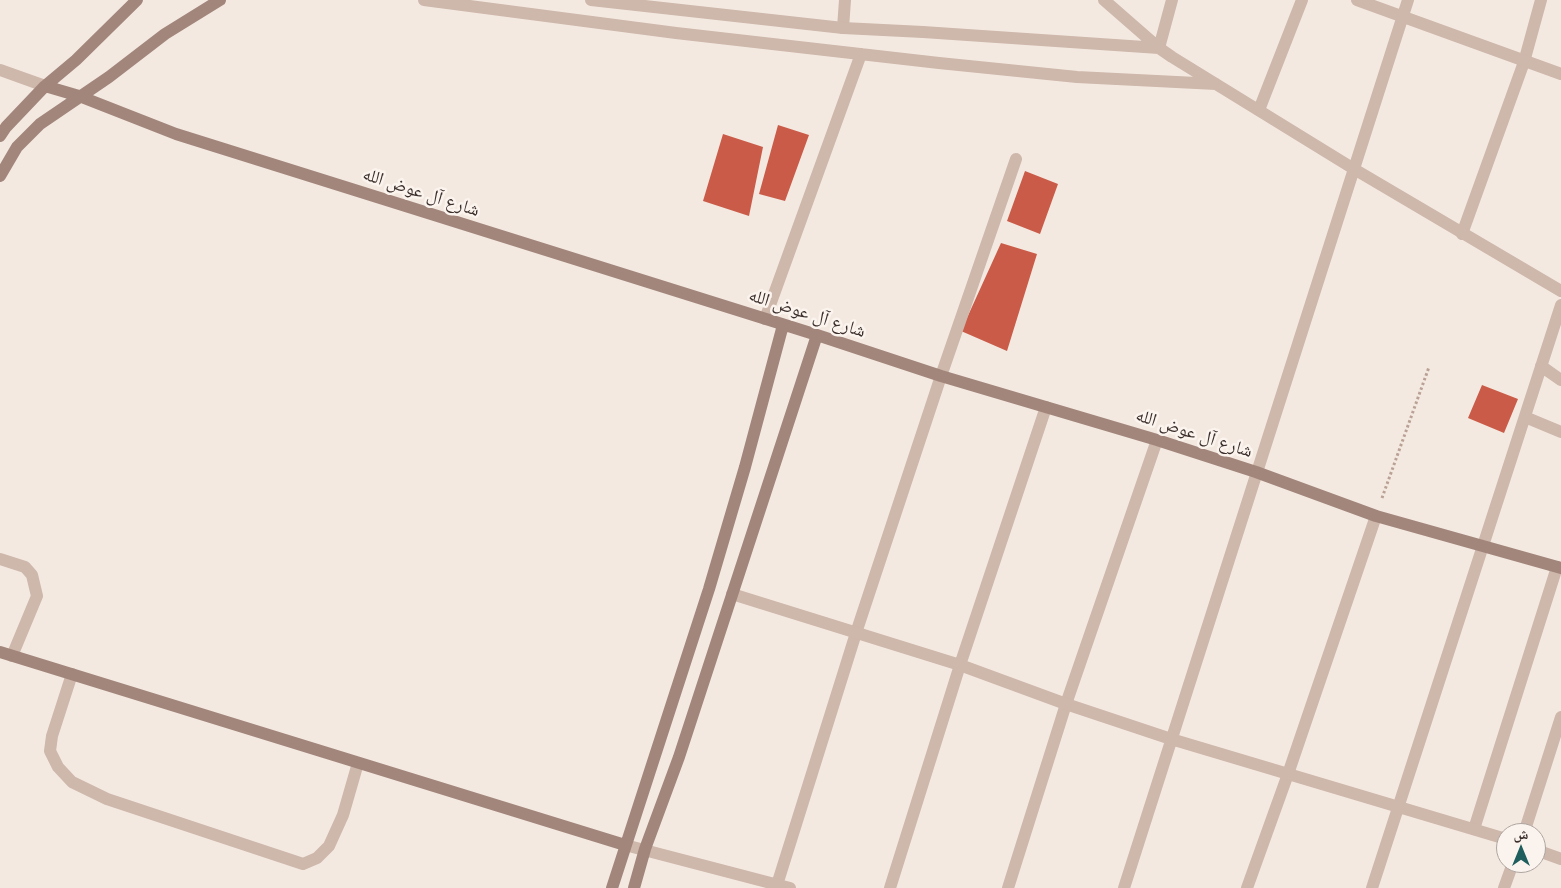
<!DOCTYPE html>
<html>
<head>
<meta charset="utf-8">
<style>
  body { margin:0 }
  #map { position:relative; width:1561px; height:888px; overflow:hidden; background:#f4e9e0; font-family:"DM Sans","Noto Naskh Arabic",sans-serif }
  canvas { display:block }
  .north { position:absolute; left:1496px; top:823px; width:50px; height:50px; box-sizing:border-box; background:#fbf4ee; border:1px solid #aea5a0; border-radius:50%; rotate:0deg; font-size:14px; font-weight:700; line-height:20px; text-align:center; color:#3b2e2b }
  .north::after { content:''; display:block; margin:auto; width:18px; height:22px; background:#1e5f5d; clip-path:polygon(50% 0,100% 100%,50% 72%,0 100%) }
</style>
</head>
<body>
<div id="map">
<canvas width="1561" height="888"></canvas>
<div class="north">ش</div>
</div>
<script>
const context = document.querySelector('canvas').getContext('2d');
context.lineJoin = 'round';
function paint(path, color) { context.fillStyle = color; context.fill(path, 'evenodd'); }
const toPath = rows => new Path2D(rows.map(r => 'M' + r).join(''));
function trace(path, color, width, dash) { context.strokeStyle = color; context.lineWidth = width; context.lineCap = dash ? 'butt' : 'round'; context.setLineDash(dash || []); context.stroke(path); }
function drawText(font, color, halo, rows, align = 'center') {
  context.font = font + ' "DM Sans","Noto Naskh Arabic",sans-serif'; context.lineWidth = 5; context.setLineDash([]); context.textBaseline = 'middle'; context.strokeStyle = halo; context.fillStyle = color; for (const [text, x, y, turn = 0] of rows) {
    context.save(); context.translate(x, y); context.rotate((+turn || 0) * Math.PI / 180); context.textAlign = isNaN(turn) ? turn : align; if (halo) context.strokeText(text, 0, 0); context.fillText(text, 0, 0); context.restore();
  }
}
paint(toPath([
  [778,125,809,135,785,201,759,194],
  [723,134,763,147,749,216,703,201],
  [1025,171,1058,184,1040,234,1007,221],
  [1001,243,1037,254,1007,351,961,331],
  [1482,385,1518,399,1504,433,1468,418]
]), '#ca5b48');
trace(toPath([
  [1382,498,1429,367]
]), '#baa195', 3, [2.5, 2.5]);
trace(toPath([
  [843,28,845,0],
  [1259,110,1302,0],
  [1462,234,1524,62,1541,0],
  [0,559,25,567,32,575,37,596,12,656],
  [72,674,52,736,50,751,58,767,72,782,107,799,303,864,317,858,329,846,343,815,358,763],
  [1474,829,1557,567],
  [1524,833,1561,717],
  [776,888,856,633,941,376,1016,159],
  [1008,888,1066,704,1157,440],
  [1247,888,1288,774,1376,516],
  [1504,888,1513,863]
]), '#ceb7ab', 12);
trace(toPath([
  [424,0,676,33,939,63,1077,77,1216,84],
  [591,0,843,28,923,32,1159,48],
  [1104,0,1159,48,1172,57,1354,169,1561,291],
  [1357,0,1561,74],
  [1159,48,1172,0],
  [0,70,45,86],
  [765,319,861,54],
  [1541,366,1561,380],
  [1525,417,1561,432],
  [732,594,960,665,1066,704,1171,739,1506,839],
  [625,845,790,888],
  [1536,850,1561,859],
  [890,888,960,665,1046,407],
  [1124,888,1408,0],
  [1372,888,1561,305]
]), '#ceb7ab', 12);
trace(toPath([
  [45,86,79,96,176,134,817,335,941,376,1157,440,1256,472,1376,516,1561,568],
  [0,136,6,127,45,86,76,60,137,0],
  [0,176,17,147,40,124,109,77,165,34,220,0],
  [0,652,625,845],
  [612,888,709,589,745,467,783,325],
  [634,888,645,849,679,757,817,335]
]), '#a2867c', 12);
drawText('18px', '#3b2e2b', '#fbf4ee', [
  ["شارع آل عوض الله",421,193,18],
  ["شارع آل عوض الله",807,314,18],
  ["شارع آل عوض الله",1194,434,18]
]);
</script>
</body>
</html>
